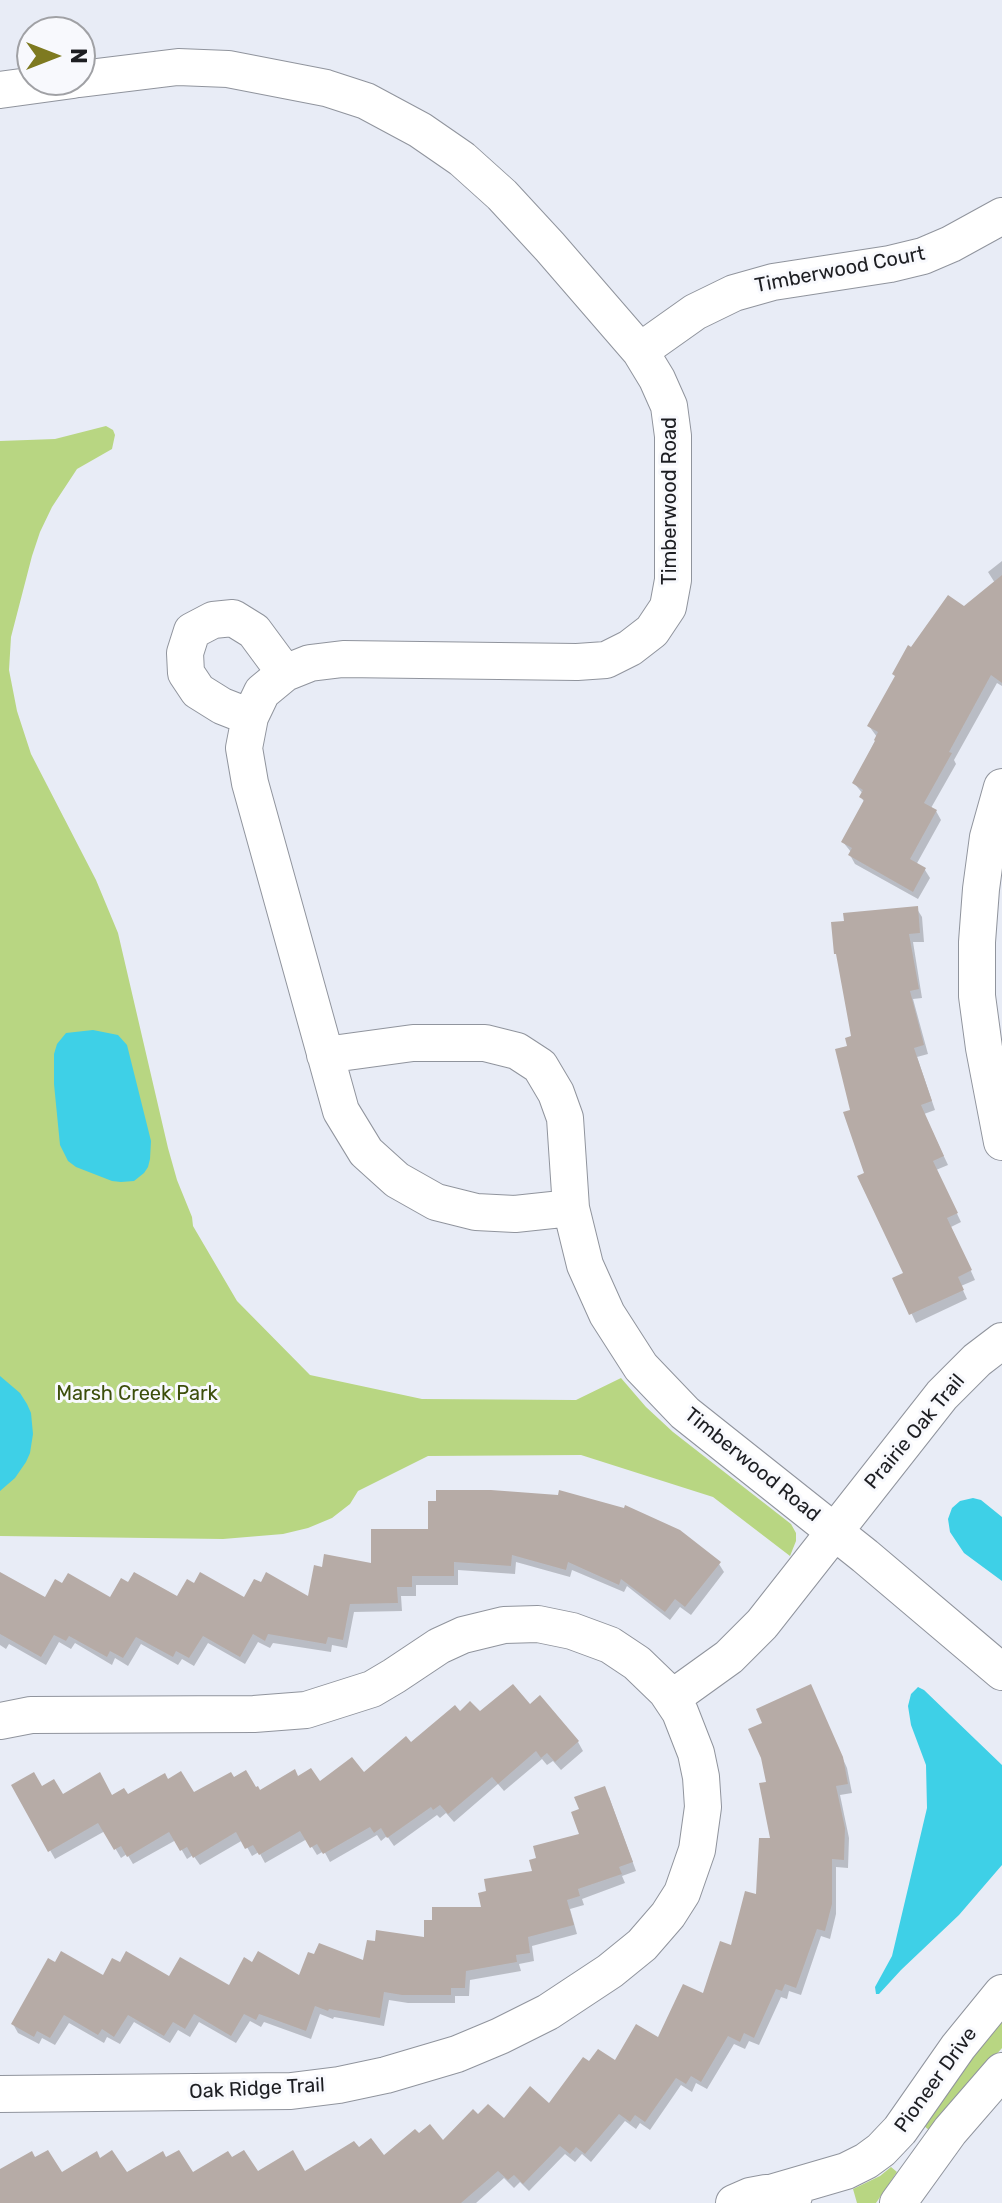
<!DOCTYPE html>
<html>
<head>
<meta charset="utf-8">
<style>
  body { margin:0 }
  #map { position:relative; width:1002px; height:2203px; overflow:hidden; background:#e8ecf6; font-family:Rubik,sans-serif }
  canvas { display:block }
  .north { position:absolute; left:16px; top:16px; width:80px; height:80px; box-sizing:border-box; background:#f8f9fd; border:2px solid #a0a1a5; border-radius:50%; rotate:90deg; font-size:22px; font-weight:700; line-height:32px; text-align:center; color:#1d1e22 }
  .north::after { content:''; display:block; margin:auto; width:28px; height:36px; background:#7e7a20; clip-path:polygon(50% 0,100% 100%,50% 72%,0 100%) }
</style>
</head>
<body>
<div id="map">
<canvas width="1002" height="2203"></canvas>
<div class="north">N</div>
</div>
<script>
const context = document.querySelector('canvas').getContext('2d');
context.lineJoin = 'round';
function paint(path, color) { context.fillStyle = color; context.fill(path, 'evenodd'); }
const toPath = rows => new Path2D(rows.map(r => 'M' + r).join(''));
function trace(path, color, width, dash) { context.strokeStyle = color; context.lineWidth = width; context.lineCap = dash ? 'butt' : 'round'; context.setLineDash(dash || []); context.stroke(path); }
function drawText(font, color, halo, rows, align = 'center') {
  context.font = font + ' Rubik,sans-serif'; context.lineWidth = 6; context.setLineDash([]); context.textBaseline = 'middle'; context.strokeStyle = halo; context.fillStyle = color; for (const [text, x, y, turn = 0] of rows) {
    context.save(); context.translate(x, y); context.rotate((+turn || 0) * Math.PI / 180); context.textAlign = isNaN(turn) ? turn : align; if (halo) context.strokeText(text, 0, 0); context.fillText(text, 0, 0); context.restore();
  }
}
paint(toPath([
  [106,426,113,430,115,435,112,449,77,469,52,507,40,532,32,556,11,637,9,670,17,711,31,754,96,880,118,933,168,1148,177,1180,192,1217,193,1226,237,1301,310,1375,422,1399,576,1400,621,1378,646,1407,673,1432,791,1524,796,1533,796,1541,790,1556,713,1497,581,1455,428,1456,358,1491,350,1504,332,1518,308,1528,283,1534,223,1539,0,1536,0,441,55,439],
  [1002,2017,1002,2048,930,2131,923,2125],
  [891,2167,897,2172,876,2203,857,2203,853,2189,880,2176]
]), '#b8d682');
paint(toPath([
  [93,1030,118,1035,127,1045,151,1141,150,1159,148,1167,144,1173,134,1181,121,1182,112,1181,76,1167,68,1161,60,1145,54,1084,54,1054,57,1044,66,1033],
  [0,1376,20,1393,27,1404,31,1413,33,1434,30,1453,26,1462,15,1478,0,1491],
  [973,1498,981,1500,1002,1517,1002,1581,964,1553,950,1532,948,1519,952,1508,960,1501],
  [918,1687,924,1690,1002,1765,1002,1865,959,1915,901,1970,879,1994,876,1994,875,1987,892,1956,927,1808,926,1765,911,1725,908,1706,911,1694]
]), '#3ed0e7');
paint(toPath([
  [1002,561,1002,686,997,683,954,760,956,764,931,808,936,811,941,820,916,865,925,870,930,878,918,899,855,864,850,855,851,852,843,842,865,803,861,797,863,794,854,783,877,737,869,726,912,650,995,583,988,572],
  [917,909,922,917,924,942,913,942,922,998,913,999,928,1054,917,1057,935,1110,924,1114,948,1165,936,1170,961,1222,951,1227,975,1280,961,1286,967,1299,916,1323,895,1279,905,1274,867,1174,853,1111,849,1047],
  [373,1531,719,1564,724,1572,691,1615,680,1607,670,1620,627,1586,624,1592,572,1570,570,1577,516,1562,515,1574,458,1570,458,1585,416,1585,416,1596,401,1596,402,1611,354,1612,347,1648,332,1645,331,1652,273,1643,270,1648,258,1642,245,1664,208,1643,194,1666,182,1659,178,1665,141,1644,128,1666,115,1658,112,1665,75,1643,71,1649,59,1642,46,1665,9,1644,6,1649,0,1645,0,1582,46,1600,310,1599,373,1565],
  [815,1696,847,1768,852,1793,840,1795,849,1838,848,1868,836,1867,836,1914,830,1939,821,1936,801,1995,789,1991,787,1999,781,1997,759,2045,749,2041,745,2049,734,2044,707,2089,696,2083,692,2092,681,2085,650,2130,640,2123,636,2129,625,2121,591,2162,582,2154,575,2162,565,2154,529,2191,520,2182,514,2188,504,2178,476,2203,0,2203,0,2171,34,2160,61,2175,99,2160,126,2175,166,2160,193,2175,231,2160,257,2173,305,2174,358,2149,383,2158,443,2143,479,2117,504,2121,550,2106,590,2064,616,2063,658,2039,704,1996,733,1948,758,1896,772,1840,769,1783],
  [540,1698,578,1742,583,1751,561,1770,553,1761,547,1765,542,1759,504,1791,498,1784,454,1822,446,1813,440,1818,437,1815,394,1846,387,1836,381,1841,377,1835,330,1862,324,1851,317,1855,307,1839,265,1863,259,1852,252,1856,243,1840,200,1865,193,1855,187,1859,176,1840,133,1864,127,1854,121,1858,105,1831,55,1859,14,1786,41,1789,62,1796,112,1798,127,1797,168,1782,194,1795,233,1780,259,1793,298,1778,319,1783,363,1775,459,1714,480,1714,529,1707],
  [609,1797,636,1871,622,1876,625,1883,582,1899,584,1905,570,1909,577,1934,532,1946,534,1961,519,1964,521,1971,470,1980,469,1996,455,1996,455,2003,408,2003,389,2000,384,2026,334,2017,333,2019,320,2014,311,2039,264,2022,261,2027,250,2021,236,2043,199,2022,190,2037,178,2030,170,2043,134,2022,120,2044,107,2037,104,2043,69,2023,55,2045,42,2038,39,2044,18,2033,13,2024,104,1978,170,1978,229,1988,300,1978,365,1963,426,1939,483,1909,581,1835]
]), '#0003');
paint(toPath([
  [1002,575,1002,683,991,675,949,752,952,753,924,803,937,810,910,859,926,868,913,892,848,855,852,848,841,842,864,800,859,797,863,790,852,783,875,741,874,740,878,732,867,726,895,676,892,674,908,645,911,647,948,595,964,606],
  [918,906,920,933,909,934,919,989,910,991,924,1045,914,1048,932,1101,921,1105,944,1156,933,1161,958,1213,947,1218,972,1270,958,1277,964,1290,909,1315,892,1278,903,1273,857,1176,864,1173,843,1112,850,1110,835,1049,847,1046,845,1038,851,1036,836,954,834,954,831,922,844,921,843,913],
  [436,1490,491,1490,558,1495,559,1490,624,1508,625,1505,680,1530,721,1562,685,1607,675,1599,665,1612,621,1579,619,1585,568,1562,566,1570,512,1555,511,1566,454,1562,454,1576,412,1576,412,1587,397,1587,398,1603,350,1604,343,1640,328,1637,326,1644,268,1634,265,1641,253,1634,240,1657,203,1636,189,1658,176,1651,173,1657,136,1637,123,1658,110,1651,107,1657,69,1636,66,1641,54,1635,41,1657,0,1634,0,1572,45,1597,55,1579,62,1583,68,1573,110,1597,121,1578,128,1582,134,1572,177,1596,187,1579,194,1583,200,1572,244,1597,254,1579,261,1582,266,1572,308,1596,314,1565,322,1567,324,1554,371,1563,371,1529,428,1529,428,1501,436,1501],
  [513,1684,530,1704,540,1695,579,1741,555,1762,547,1753,541,1758,536,1751,498,1784,492,1777,448,1814,440,1805,433,1810,431,1807,387,1838,381,1828,374,1833,370,1827,323,1854,317,1844,310,1848,300,1831,259,1855,253,1845,245,1849,236,1832,193,1858,187,1847,180,1851,169,1832,127,1857,121,1846,114,1850,98,1823,48,1852,11,1785,34,1772,42,1786,54,1779,63,1794,100,1772,112,1795,124,1788,128,1794,165,1773,168,1779,181,1771,194,1792,231,1772,234,1777,246,1770,256,1787,258,1786,260,1790,295,1769,298,1776,311,1768,320,1781,352,1757,364,1772,406,1736,411,1742,455,1705,460,1711,470,1701,480,1711],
  [811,1684,843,1757,848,1784,836,1786,845,1828,844,1860,832,1859,832,1904,825,1931,817,1929,796,1988,785,1984,782,1991,776,1989,754,2038,744,2033,740,2042,728,2036,701,2082,691,2076,686,2084,676,2078,645,2122,635,2115,630,2122,619,2114,585,2154,576,2147,570,2154,560,2146,523,2184,514,2175,508,2180,498,2171,461,2203,0,2203,0,2169,32,2151,35,2157,48,2150,62,2172,97,2151,100,2158,112,2150,127,2172,163,2151,166,2157,179,2150,193,2172,228,2151,232,2157,244,2150,258,2171,293,2150,305,2171,354,2141,359,2147,371,2138,384,2155,415,2129,419,2133,430,2124,443,2140,473,2109,478,2114,488,2104,504,2118,530,2086,549,2103,583,2057,589,2061,598,2049,615,2060,636,2024,658,2037,683,1984,703,1993,720,1941,731,1945,745,1891,756,1894,759,1838,770,1838,759,1783,766,1782,761,1758,748,1729,762,1723,756,1709],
  [605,1786,633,1862,619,1867,622,1874,578,1889,580,1896,567,1900,574,1925,528,1937,530,1953,516,1955,517,1962,466,1971,465,1988,451,1988,451,1995,402,1995,384,1992,380,2018,329,2009,328,2011,315,2006,306,2031,259,2014,256,2020,244,2014,231,2036,194,2014,185,2029,173,2022,164,2036,128,2015,114,2037,102,2029,98,2035,64,2015,50,2038,37,2031,34,2037,11,2024,48,1958,55,1962,61,1951,103,1975,112,1958,120,1962,126,1951,169,1976,180,1957,229,1985,244,1957,252,1962,258,1951,299,1975,308,1952,314,1954,319,1943,363,1960,367,1940,375,1941,376,1930,424,1937,424,1920,432,1920,432,1907,481,1907,478,1893,486,1891,484,1879,532,1871,529,1860,536,1858,533,1846,579,1834,571,1812,579,1809,574,1797]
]), '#b6aba6');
const minor = toPath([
  [80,79,178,67,228,69,326,88,366,101,420,130,462,159,502,195,550,247,640,351,657,379,669,406,673,436,673,580,668,607,652,631,630,648,606,660,577,662,343,659,310,663,285,673,262,692,250,717,244,748,250,783,341,1111,366,1152,397,1180,436,1202,476,1212,515,1214,571,1208],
  [0,90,73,80],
  [640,351,695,312,734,293,773,282,890,264,923,256,951,244,1002,216],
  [250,717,222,706,198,691,186,673,185,653,192,631,213,620,233,618,254,631,285,673],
  [1002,787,988,837,981,889,977,942,977,996,984,1048,1002,1142],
  [325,1055,413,1043,485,1043,517,1051,540,1066,556,1093,565,1118,571,1208,585,1265,607,1314,641,1367,685,1413,865,1556,1002,1672],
  [672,1698,729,1657,762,1624,942,1395,977,1360,1002,1341],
  [0,1721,31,1715,254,1714,306,1710,372,1689,394,1676,439,1646,463,1635,504,1625,538,1624,572,1631,610,1645,637,1663,666,1691,680,1712,696,1753,701,1777,703,1807,697,1850,682,1893,668,1915,642,1945,610,1971,548,2012,500,2036,457,2054,386,2075,339,2085,291,2091,0,2094],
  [774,2192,846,2171,866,2161,881,2150,900,2130,958,2047,1002,1993],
  [734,2203,750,2196,766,2193,794,2196],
  [898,2203,950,2131,1002,2071]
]);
trace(minor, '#90949d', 38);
trace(minor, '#fff', 36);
drawText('20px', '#1d1e22', '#f8f9fd', [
  ["Timberwood Court",840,270,-11],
  ["Timberwood Road",670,501,-90],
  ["Prairie Oak Trail",915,1432,-50],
  ["Timberwood Road",752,1465,39],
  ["Pioneer Drive",936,2080,-54],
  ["Oak Ridge Trail",257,2089,-3]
]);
drawText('20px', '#3c4e0b', '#f8f9fd', [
  ["Marsh Creek Park",137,1394]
]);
</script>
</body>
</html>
